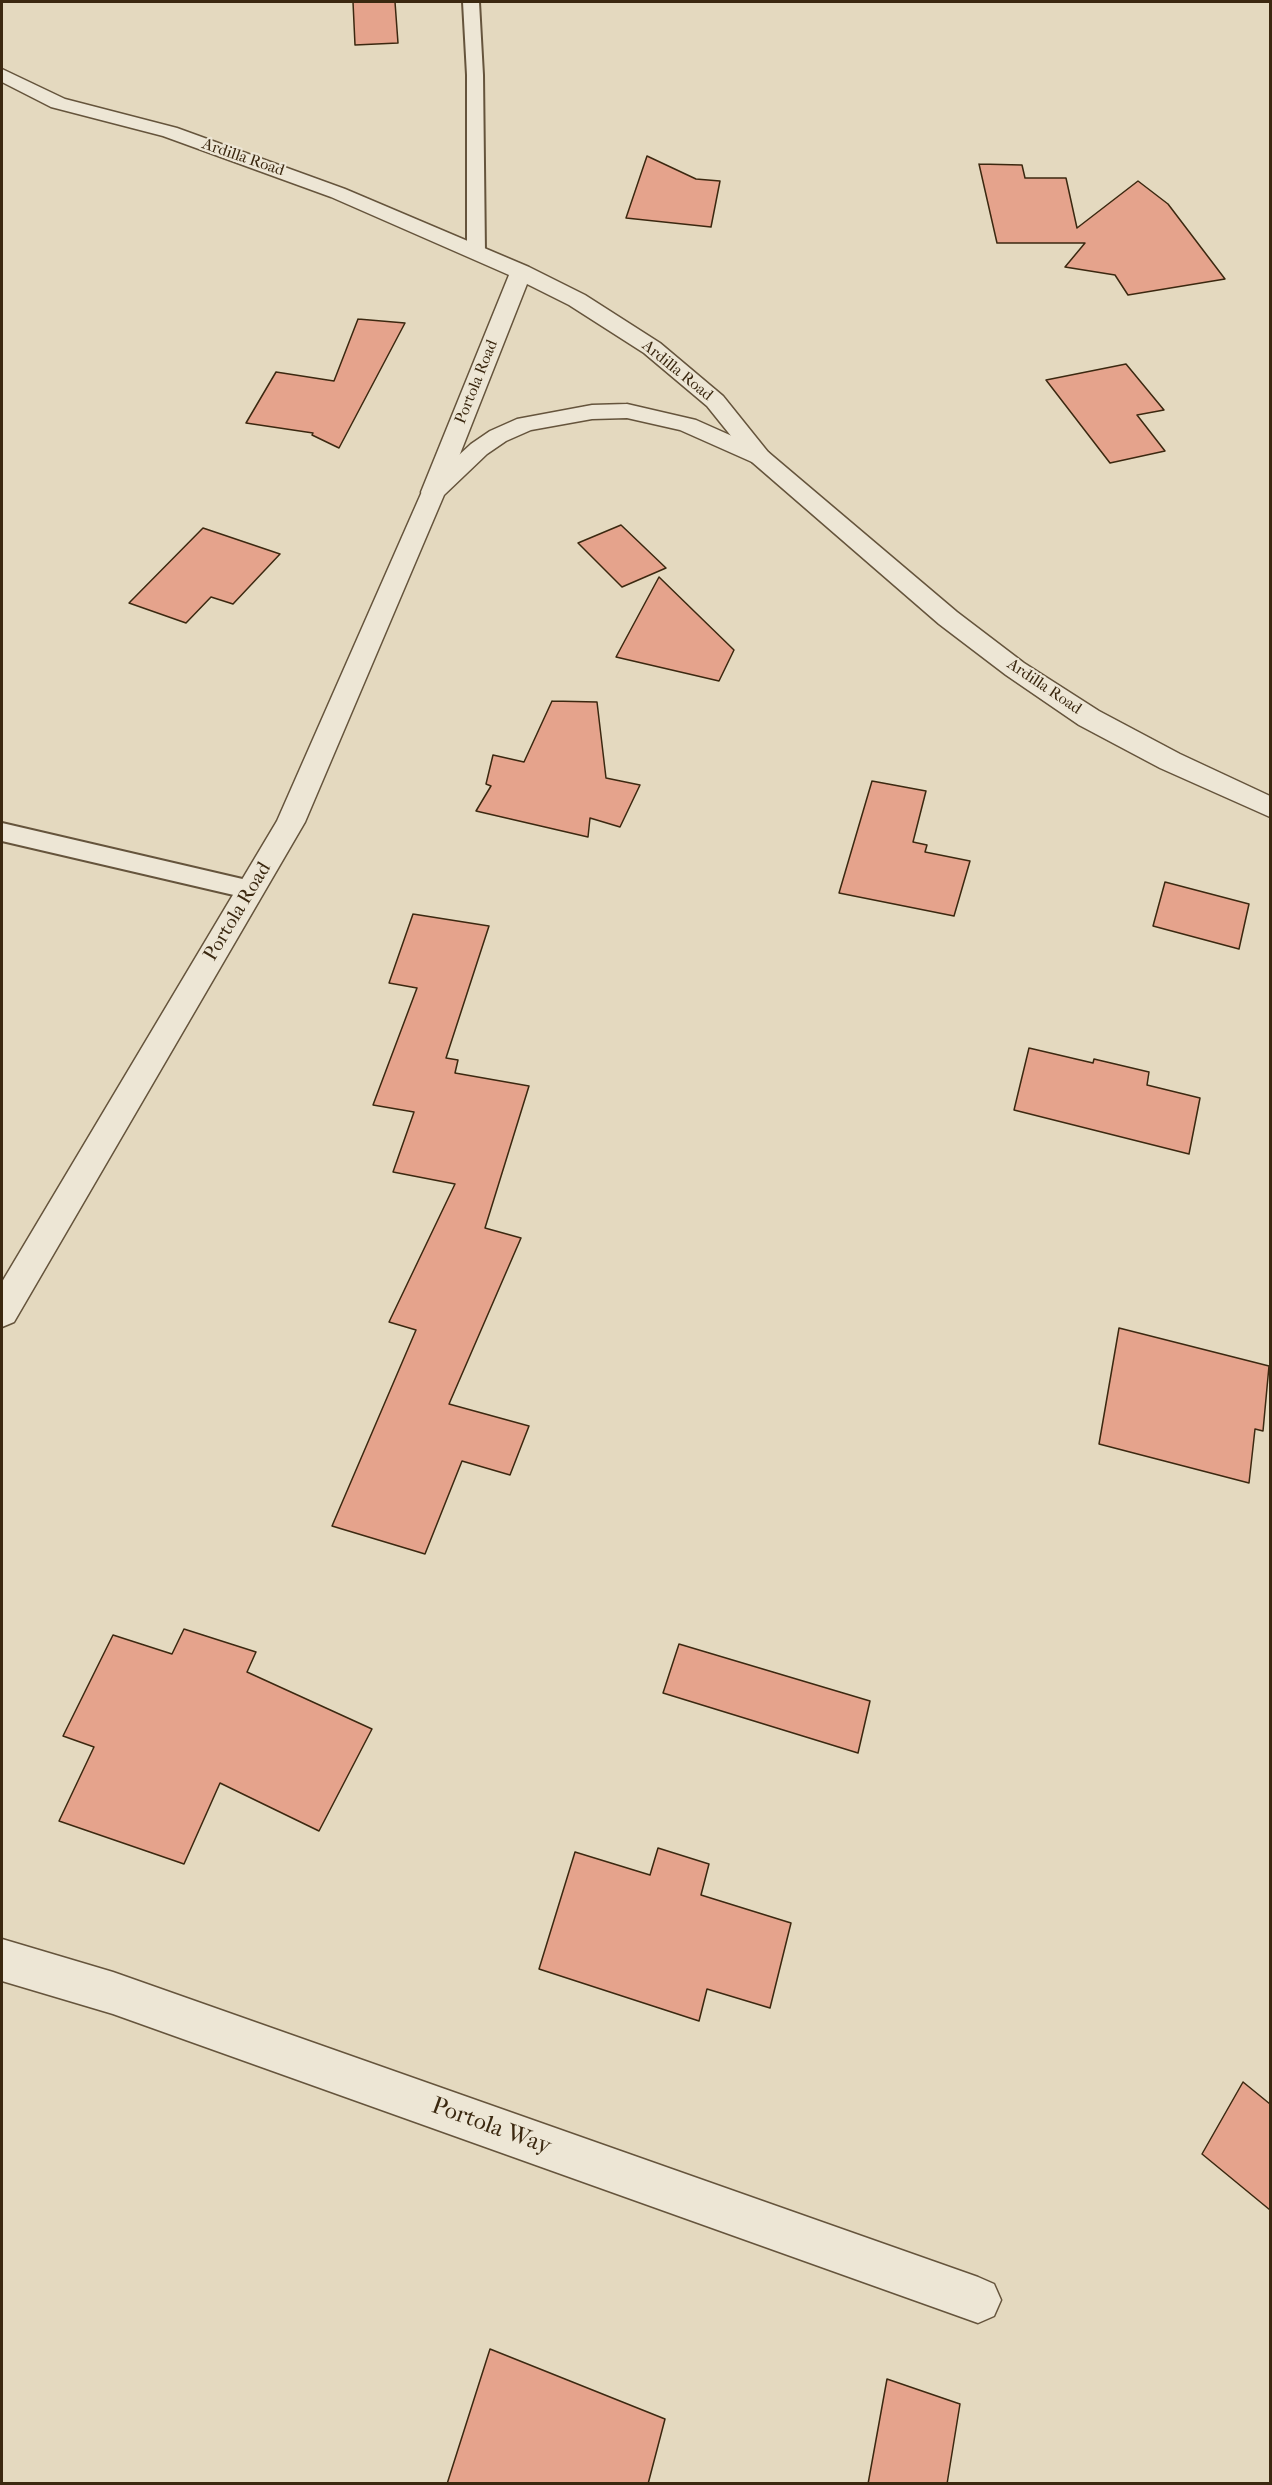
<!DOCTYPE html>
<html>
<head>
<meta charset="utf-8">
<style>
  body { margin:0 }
  #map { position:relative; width:1272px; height:2485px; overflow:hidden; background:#e4d9bf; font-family:"IM FELL French Canon",serif }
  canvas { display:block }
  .frame { position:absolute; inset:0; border:3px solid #3b2810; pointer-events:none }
</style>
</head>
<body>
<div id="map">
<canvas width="1272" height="2485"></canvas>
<div class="frame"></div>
</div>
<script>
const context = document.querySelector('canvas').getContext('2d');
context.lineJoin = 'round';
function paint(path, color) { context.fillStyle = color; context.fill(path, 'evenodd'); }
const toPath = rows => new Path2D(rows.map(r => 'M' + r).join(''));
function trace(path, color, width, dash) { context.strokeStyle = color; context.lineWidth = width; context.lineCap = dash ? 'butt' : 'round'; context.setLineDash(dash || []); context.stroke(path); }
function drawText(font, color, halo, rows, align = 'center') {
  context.font = font + ' "IM FELL French Canon",serif'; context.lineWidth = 4.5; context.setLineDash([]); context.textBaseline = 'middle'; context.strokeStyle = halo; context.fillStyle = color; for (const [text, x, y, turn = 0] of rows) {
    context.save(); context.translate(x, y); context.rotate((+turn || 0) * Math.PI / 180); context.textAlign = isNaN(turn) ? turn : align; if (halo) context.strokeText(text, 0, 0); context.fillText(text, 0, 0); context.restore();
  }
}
const building = toPath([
  [353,2,395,2,398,43,355,45,353,2],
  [647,156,696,179,720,181,711,227,626,218,647,156],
  [979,164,1022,165,1025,178,1066,178,1077,228,1138,181,1168,204,1225,279,1128,295,1115,275,1065,267,1085,243,997,243,979,164],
  [358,319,405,323,339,448,312,435,313,433,246,423,276,372,334,381,358,319],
  [1126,364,1164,410,1137,415,1165,451,1110,463,1046,380,1126,364],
  [621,525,666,568,622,587,578,543,621,525],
  [203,528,280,554,233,604,211,597,186,623,129,603,203,528],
  [659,577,734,650,719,681,616,657,659,577],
  [552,701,597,702,606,778,640,785,620,827,590,818,588,837,476,811,491,786,486,784,493,755,524,762,552,701],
  [872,781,926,791,913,842,927,845,925,852,970,861,954,916,839,893,872,781],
  [1165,882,1249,904,1239,949,1153,926,1165,882],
  [413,914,489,926,446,1058,458,1060,455,1073,529,1086,485,1228,521,1238,449,1404,529,1426,510,1475,462,1461,425,1554,332,1526,416,1330,389,1322,455,1184,393,1172,414,1112,373,1105,417,988,389,983,413,914],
  [1029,1048,1093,1063,1094,1059,1149,1072,1147,1085,1200,1098,1189,1154,1014,1110,1029,1048],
  [1119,1328,1269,1366,1263,1431,1255,1429,1249,1483,1099,1444,1119,1328],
  [184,1629,256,1652,247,1672,372,1729,319,1831,220,1783,184,1864,59,1821,94,1747,63,1736,113,1635,172,1654,184,1629],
  [679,1644,870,1701,858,1753,663,1693,679,1644],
  [658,1848,709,1864,701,1895,791,1923,770,2008,707,1989,699,2021,539,1969,575,1852,650,1875,658,1848],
  [1243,2082,1270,2104,1270,2210,1202,2154,1243,2082],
  [490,2349,665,2419,648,2484,447,2484,490,2349],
  [887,2379,960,2404,947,2484,868,2484,887,2379]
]);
paint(building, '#e5a38c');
trace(building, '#3b2810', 1.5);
const service = toPath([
  [463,2,479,2,483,75,485,253,476,259,467,253,467,75,463,2],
  [2,823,251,881,260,883,263,890,260,897,251,899,2,841,2,823]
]);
const minor = toPath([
  [2,69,65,99,177,128,345,189,529,267,585,295,660,343,723,396,772,457,768,462,760,464,752,462,707,406,644,353,569,305,527,284,445,492,442,497,433,500,424,497,421,492,509,275,331,197,163,136,51,107,2,82,2,69],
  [2,1939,113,1972,978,2277,994,2284,1001,2300,994,2316,978,2323,113,2014,2,1981,2,1939]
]);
const tertiary = toPath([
  [627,404,696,420,768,452,957,612,1024,663,1099,711,1180,754,1270,796,1270,817,1160,768,1079,725,1006,675,939,624,752,462,680,430,627,418,592,419,531,430,506,441,487,454,444,495,305,822,14,1322,2,1327,2,1282,277,821,424,487,471,444,490,431,517,419,592,405,627,404]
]);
trace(service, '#65543c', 4);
trace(minor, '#65543c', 3);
trace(tertiary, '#65543c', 3);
paint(service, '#ede6d5');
paint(minor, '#ede6d5');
paint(tertiary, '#ede6d5');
drawText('16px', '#3b2810', '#ede6d5', [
  ["Ardilla Road",243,158,19],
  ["Ardilla Road",677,371,39],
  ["Portola Road",477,382,-68],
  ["Ardilla Road",1044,687,34]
]);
drawText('20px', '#3b2810', '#ede6d5', [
  ["Portola Road",238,912,-59]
]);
drawText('24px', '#3b2810', '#ede6d5', [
  ["Portola Way",491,2127,20]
]);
</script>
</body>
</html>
